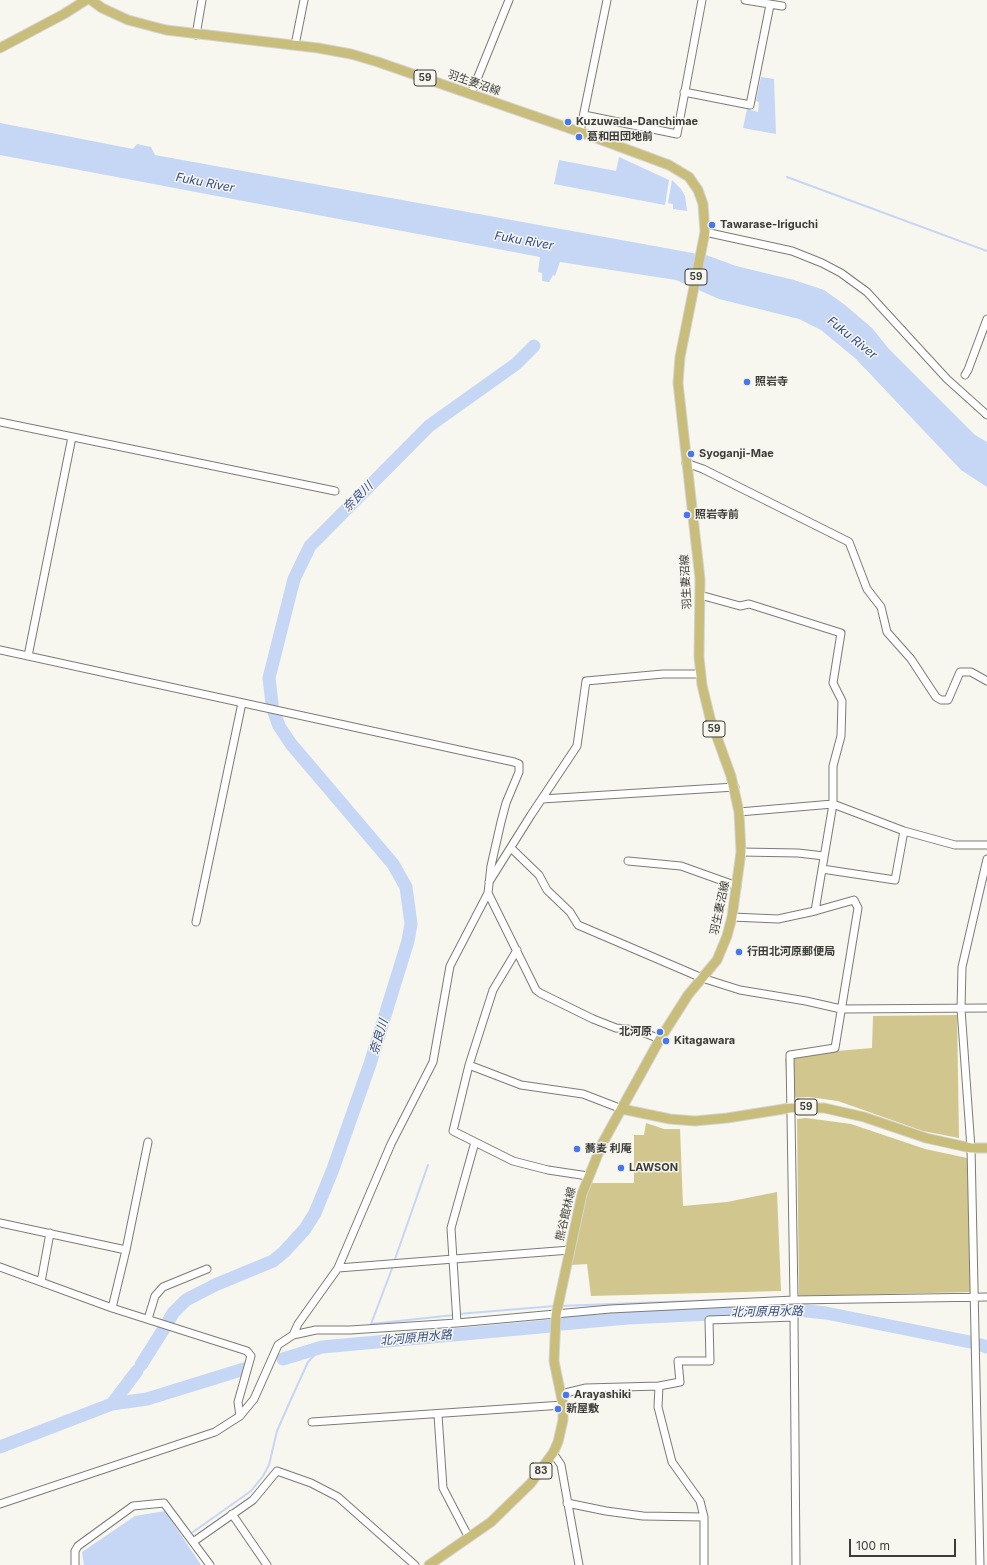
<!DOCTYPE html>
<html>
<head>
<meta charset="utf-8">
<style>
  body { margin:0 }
  #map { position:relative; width:987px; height:1565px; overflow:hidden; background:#f7f6ef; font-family:Inter,sans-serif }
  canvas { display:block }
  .scale { position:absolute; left:849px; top:1539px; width:107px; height:18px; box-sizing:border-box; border:2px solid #3c3c39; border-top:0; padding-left:5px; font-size:12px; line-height:14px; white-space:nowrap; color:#3c3c39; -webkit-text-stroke:3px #f7f6ef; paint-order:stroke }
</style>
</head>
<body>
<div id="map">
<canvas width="987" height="1565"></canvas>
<div class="scale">100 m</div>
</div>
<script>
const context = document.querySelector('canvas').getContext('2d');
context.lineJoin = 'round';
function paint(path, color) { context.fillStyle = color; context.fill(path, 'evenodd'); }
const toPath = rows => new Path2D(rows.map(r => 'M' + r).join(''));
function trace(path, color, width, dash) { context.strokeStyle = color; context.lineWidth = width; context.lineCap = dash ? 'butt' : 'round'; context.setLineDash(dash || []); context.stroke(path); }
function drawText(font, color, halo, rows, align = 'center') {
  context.font = font + ' Inter,"Noto Sans JP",sans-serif'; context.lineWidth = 3; context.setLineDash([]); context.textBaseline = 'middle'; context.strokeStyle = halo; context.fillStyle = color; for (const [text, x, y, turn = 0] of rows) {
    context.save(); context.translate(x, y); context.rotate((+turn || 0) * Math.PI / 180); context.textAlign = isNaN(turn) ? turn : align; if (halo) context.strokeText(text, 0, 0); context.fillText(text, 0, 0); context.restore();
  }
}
paint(toPath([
  [957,1015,959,1138,923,1131,838,1101,809,1097,788,1098,785,1059,790,1055,872,1048,873,1016],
  [806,1118,851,1124,925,1149,967,1158,969,1162,972,1292,799,1296,797,1119],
  [646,1123,664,1129,680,1129,683,1206,727,1202,777,1192,781,1291,591,1296,587,1264,571,1265,589,1183,634,1183,634,1135,644,1135]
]), '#d0c68e');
paint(toPath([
  [761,77,774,79,776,134,743,128,747,109,758,112,759,102,756,101],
  [0,123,133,149,137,144,151,147,155,155,709,256,736,266,794,280,824,290,845,305,872,328,889,349,975,435,987,442,987,487,961,470,856,359,821,330,799,319,719,299,676,280,560,262,555,276,553,275,549,282,542,281,542,273,538,272,540,257,0,155],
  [619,157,669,180,665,205,554,184,559,160,616,171],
  [672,180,681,189,685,196,687,211,673,209,673,204,668,203],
  [165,1511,201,1565,84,1565,82,1552,135,1516]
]), '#c6d6f5');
trace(toPath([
  [787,177,987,251],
  [394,1262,428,1165],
  [393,1266,371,1324,454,1315],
  [560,1306,743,1299],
  [458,1314,555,1306],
  [193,1532,251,1491,263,1476,269,1465,277,1431,292,1397,308,1362,322,1347]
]), '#c6d6f5', 2);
trace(toPath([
  [272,704,269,678,294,579,310,546,429,426,516,364,534,346],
  [168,1322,173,1313,186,1300,215,1285,273,1261,284,1252,305,1229,315,1213,333,1169,370,1064,408,941,411,924,406,887,393,864,291,744,279,726,274,712],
  [562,1324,627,1318,797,1310,826,1313,970,1342],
  [981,1345,987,1347],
  [283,1359,322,1347,551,1326],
  [141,1365,165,1327],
  [112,1404,137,1371],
  [0,1447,112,1404,147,1399,244,1369]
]), '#c6d6f5', 13);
const minor = toPath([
  [745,0,782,6],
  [196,35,202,0],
  [295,45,304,0],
  [684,92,750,105,770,5],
  [471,94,509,0],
  [584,115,677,134,702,0],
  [580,132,607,0],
  [705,232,792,251,822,263,841,273,867,292,947,379,987,415],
  [965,375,968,370,987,319],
  [0,422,335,491],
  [686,463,703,469,849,542,867,589,881,607,887,632,911,659,936,697,941,700,948,700,960,672,971,672,987,681],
  [700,595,740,606,749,604,841,633,833,683,842,701,841,736,833,766,833,804,815,911],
  [0,650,514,762,519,764,519,772,506,803,501,822,491,866,488,893],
  [28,656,72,437],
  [542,799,735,787],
  [739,812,833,804,904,831,955,845,987,845],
  [511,848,539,875,547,890,570,912,578,925,702,978,740,990,806,1001,841,1009,987,1008],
  [741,852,798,853,824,856],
  [628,861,681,866,737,886],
  [822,869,895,880,904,831],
  [489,882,531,815,577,746,586,681,663,674,701,674],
  [732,917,778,919,815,911,854,900,858,908,835,1048,790,1055,794,1300],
  [196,922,242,703],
  [517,950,493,990,469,1065,521,1085,583,1094,622,1109],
  [469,1065,453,1131,513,1161,548,1170,588,1176],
  [0,1223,126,1250],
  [0,1267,112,1308,247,1351,251,1356,238,1402,240,1416],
  [338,1268,570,1250],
  [41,1282,50,1233],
  [112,1308,126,1250,148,1142],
  [148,1319,155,1296,163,1287,207,1269],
  [457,1323,451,1228,475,1142],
  [293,1335,298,1324,338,1268,391,1144,433,1062,450,966,488,893,536,990,540,993,593,1019,616,1028,637,1030,660,1039],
  [659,1386,680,1382,678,1361,710,1361,709,1320,794,1317,796,1565],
  [561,1394,586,1388,659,1386,658,1407,672,1462,700,1501,704,1517,704,1565],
  [438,1415,443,1488,469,1538],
  [312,1422,563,1405],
  [553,1453,561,1465,579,1565],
  [567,1503,606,1511,643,1516,704,1517],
  [0,1504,215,1432,240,1416,254,1399,278,1345,293,1335,316,1330,350,1330,457,1323,610,1309,794,1300,987,1297],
  [232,1514,267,1565],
  [193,1542,253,1500,277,1471,311,1483,338,1497,415,1565],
  [75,1565,75,1551,78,1546,133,1506,164,1503,210,1565],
  [980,1565,971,1148,961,1009,962,967,987,859]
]);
const major = toPath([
  [91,0,102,8,128,20,166,30,318,48,351,54,378,62,580,132,669,165,689,177,698,190,703,204,705,232,680,357,678,383,700,579,699,657,702,685,710,718,731,776,739,812,741,852,732,917,727,936,717,960,688,995,660,1039,602,1144,582,1194,556,1315,554,1361,563,1405,563,1420,558,1442,553,1453,531,1483,491,1522,429,1565],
  [0,48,64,14,86,0],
  [622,1109,670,1119,695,1121,727,1118,790,1108,824,1108,864,1117,926,1138,971,1148,987,1148]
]);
trace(minor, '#7c7b75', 9);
trace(major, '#d4d4d3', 11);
trace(minor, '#fff', 7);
trace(major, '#c8bd7a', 9);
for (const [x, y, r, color] of [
  [568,122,4,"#4877e9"],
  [579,137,4,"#4877e9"],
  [712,225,4,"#4877e9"],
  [747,382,4,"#4877e9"],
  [691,454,4,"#4877e9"],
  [687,515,4,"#4877e9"],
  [739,952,4,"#4877e9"],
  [660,1032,4,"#4877e9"],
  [666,1041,4,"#4877e9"],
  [577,1149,4,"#4877e9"],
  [621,1168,4,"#4877e9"],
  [566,1395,4,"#4877e9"],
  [558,1409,4,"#4877e9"]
]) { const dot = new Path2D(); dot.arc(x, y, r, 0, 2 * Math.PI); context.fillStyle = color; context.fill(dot); trace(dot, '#f7f6ef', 1.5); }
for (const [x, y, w] of [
  [425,78,22],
  [696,277,22],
  [714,729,22],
  [806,1107,22],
  [541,1471,22]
]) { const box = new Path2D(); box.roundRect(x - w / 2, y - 8, w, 16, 3); context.fillStyle = '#f7f6ef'; context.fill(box); trace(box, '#3c3c39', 1); }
drawText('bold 10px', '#3c3c39', null, [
  ["59",425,78],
  ["59",696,277],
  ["59",714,729],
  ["59",806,1107],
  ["83",541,1471]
]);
drawText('11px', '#3c3c39', '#f7f6ef', [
  ["羽生妻沼線",474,83,19],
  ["羽生妻沼線",686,582,-93],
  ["羽生妻沼線",720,908,-78],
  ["熊谷館林線",566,1214,-77]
]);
drawText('bold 11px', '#3c3c39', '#f7f6ef', [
  ["Kuzuwada-Danchimae",576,122],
  ["葛和田団地前",587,137],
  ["Tawarase-Iriguchi",720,225],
  ["照岩寺",755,382],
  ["Syoganji-Mae",699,454],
  ["照岩寺前",695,515],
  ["行田北河原郵便局",747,952],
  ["北河原",652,1032,"right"],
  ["Kitagawara",674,1041],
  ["蕎麦 利庵",585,1149],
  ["LAWSON",629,1168],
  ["Arayashiki",574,1395],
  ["新屋敷",566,1409]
], 'left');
drawText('italic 12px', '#314c8a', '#f7f6ef', [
  ["Fuku River",205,183,11],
  ["Fuku River",524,241,10],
  ["Fuku River",852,338,39],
  ["奈良川",358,497,-45],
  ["奈良川",379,1037,-73],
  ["北河原用水路",767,1312,-1],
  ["北河原用水路",416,1338,-5]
]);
</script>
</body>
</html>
